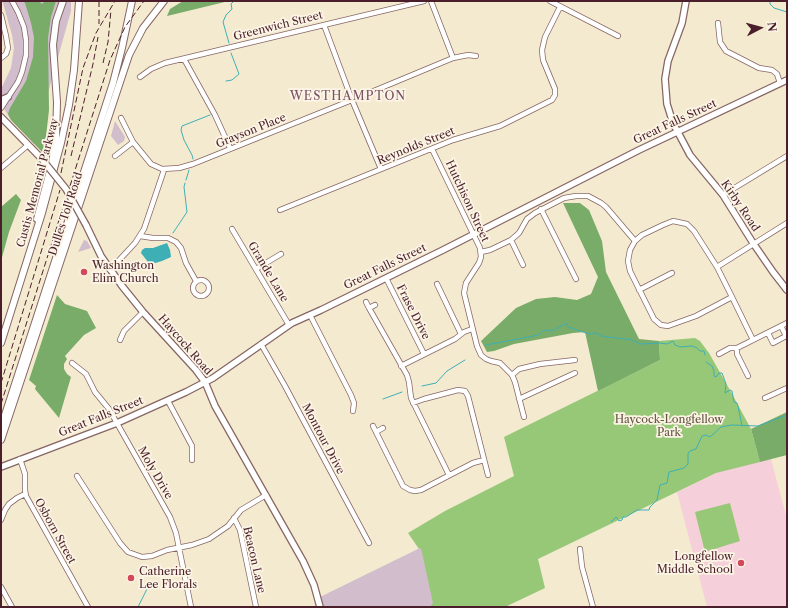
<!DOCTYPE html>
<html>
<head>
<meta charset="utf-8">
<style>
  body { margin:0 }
  #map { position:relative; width:788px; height:608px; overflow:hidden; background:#f4ead0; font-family:"Libre Caslon Text",serif }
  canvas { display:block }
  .frame { position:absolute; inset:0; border:2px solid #4a1f2b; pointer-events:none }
  .north { position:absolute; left:740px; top:8px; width:40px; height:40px; -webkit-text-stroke:3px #fcf5e5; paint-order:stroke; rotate:84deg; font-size:11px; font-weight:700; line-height:16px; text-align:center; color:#4a1f2b }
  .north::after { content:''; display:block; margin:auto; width:14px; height:18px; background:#4a1f2b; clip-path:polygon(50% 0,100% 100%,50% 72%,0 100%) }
</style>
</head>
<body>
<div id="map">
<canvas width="788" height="608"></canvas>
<div class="frame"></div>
<div class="north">N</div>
</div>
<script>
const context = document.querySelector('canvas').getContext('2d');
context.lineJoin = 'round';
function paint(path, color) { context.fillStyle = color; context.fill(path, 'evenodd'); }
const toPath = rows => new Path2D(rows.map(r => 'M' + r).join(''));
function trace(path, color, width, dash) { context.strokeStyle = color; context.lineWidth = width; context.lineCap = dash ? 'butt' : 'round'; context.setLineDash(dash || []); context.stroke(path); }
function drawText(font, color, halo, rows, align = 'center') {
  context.font = font + ' "Libre Caslon Text",serif'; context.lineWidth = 3.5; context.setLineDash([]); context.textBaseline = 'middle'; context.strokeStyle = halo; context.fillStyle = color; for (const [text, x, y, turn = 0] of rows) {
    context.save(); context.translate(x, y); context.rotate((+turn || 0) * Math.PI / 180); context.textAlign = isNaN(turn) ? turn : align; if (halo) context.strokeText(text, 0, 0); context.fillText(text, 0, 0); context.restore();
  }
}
paint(toPath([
  [768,448,787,519,787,607,707,607,677,492]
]), '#f5cfd9');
paint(toPath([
  [1,1,71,1,71,11,48,93,44,132,34,144,11,120,1,104,1,89,11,68,14,48,12,35,3,3],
  [115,121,125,137,124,141,118,145,111,136],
  [84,240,87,241,91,248,78,252],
  [422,547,437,605,431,607,323,607,320,597]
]), '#d1bdcb');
paint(toPath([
  [695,338,700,341,709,353,731,392,751,429,760,462,716,473,538,559,545,588,505,607,430,607,433,603,421,548,419,549,408,533,445,511,514,476,504,437,660,360,659,341],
  [730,503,740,541,705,552,695,512]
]), '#97c878');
paint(toPath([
  [23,1,39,1,42,4,45,1,56,1,51,17,48,38,49,110,44,154,11,120,8,114,10,108,26,81,33,57,34,37,31,23,25,3],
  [183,1,229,1,167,16,170,9],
  [16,194,21,200,9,232,1,261,1,207],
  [563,203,580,203,589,210,602,241,606,272,639,339,659,341,660,360,598,391,585,332,573,333,514,344,494,351,487,352,481,341,516,308,536,299,555,297,577,300,591,294,598,277],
  [57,295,65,304,87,311,96,328,84,335,65,356,67,359,64,364,64,369,67,374,71,377,59,418,35,389,36,386,29,380],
  [787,412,787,455,760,462,751,429]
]), '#79ac68');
paint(toPath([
  [167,243,170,250,171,257,162,261,152,264,148,262,141,253,142,250,145,248,153,248]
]), '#3eafb5');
trace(toPath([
  [770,1,770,4,774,8,787,12],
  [229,43,223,22,226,15,232,9,231,4,234,1],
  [226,81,232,80,239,74,231,53],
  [193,159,192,155,184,140,181,130,182,126,210,115],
  [186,180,189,170],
  [173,233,187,212,184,187,185,183],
  [486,345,539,335,544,330,552,331,567,323,568,327,589,334,597,333,601,336,632,340,640,344,660,343,667,344,673,341,675,345,680,347,692,346,697,348,700,351,704,351,705,355],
  [706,362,712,366,714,371,714,376,716,377,719,373,722,373,726,384,725,393,730,390,732,391,734,402,737,403,738,406,742,426],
  [422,386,436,383,447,371,465,360],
  [383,399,402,392],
  [611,522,616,517,619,521,622,520,623,517,626,517,637,510,649,510,650,507,657,500,660,485,667,483,669,472,684,468,688,464,688,453,690,451,696,449,702,436,706,435,710,437,721,427,732,425,758,426,787,415],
  [138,607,148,587]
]), '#3eafb5', 1);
const minor = toPath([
  [431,1,453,58],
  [550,1,618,36],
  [1,15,6,36,8,48,6,54,1,58],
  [718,23,720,42,726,51,759,68,772,70,777,74,780,83],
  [324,25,352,100,381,169],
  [184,59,215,115,230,148],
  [140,77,151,69,165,63,424,1],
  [1,108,18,82,22,72,26,55,26,40,24,27,18,12,12,1],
  [121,118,133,142,151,164,162,169,179,168,193,164,352,100,453,58,468,55,476,56],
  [432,149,480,248,481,257,479,263,466,283,464,293,477,346,481,355,486,359,491,361,500,363,512,375,515,382,524,417],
  [115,156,133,142],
  [1,168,28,145],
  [723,195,787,156],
  [541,209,576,279],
  [280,210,453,140,500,126,552,100,555,95,555,89,543,60,542,50,545,37,560,7],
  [673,221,687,224,694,231,717,267,732,297,696,316,668,326,661,325,654,319,630,271,628,261,630,250,635,241,642,235,663,225,673,221],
  [232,229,289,325],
  [140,236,153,238,168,238,176,242,181,248,186,263,196,281],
  [511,240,523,265],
  [481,252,490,250,511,240,519,233,527,219,535,213,564,198,576,196,588,196,601,203,606,207,635,241],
  [717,267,787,223],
  [256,269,281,254],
  [110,270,135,243,144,229,164,170],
  [386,278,424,354],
  '193 288a8 8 0 1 1 16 0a8 8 0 1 1-16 0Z',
  [437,284,461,334],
  [639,290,672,273],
  [732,297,753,340],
  [366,302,369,308,375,305],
  [369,308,407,375,409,382,411,398,449,475],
  [310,315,351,395,354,403,353,411],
  [768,333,773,343,786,336,781,326],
  [120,340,124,331,143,312],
  [261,344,285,386,369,543],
  [737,348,737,354,748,376],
  [719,354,730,348,737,348,787,323],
  [72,363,86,374,95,392,109,409,170,517,176,533,191,607],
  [401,366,455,339,464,332,472,329],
  [512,375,519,369,540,364,575,360],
  [765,398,787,388],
  [519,399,575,373],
  [168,401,192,446,192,460],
  [413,403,424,399,458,390,465,391,468,396,488,475],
  [373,426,403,486,410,490,415,491,421,490,473,463,484,460],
  [376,432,383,428],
  [20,459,25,474,25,490,26,496,88,607],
  [77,476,120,543,128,552,142,557,152,556,167,550,192,545,209,539,228,526,241,510,266,495],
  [234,518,240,530,256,607],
  [1,520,5,510,9,504,17,498,25,494],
  [580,549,582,567,593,607],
  [1,587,12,607]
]);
const major = toPath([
  [686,1,682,23,668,61,665,79,667,104,673,123,690,155,723,195,753,243,773,272,787,290],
  [1,100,8,97],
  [1,117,41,158],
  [86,225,101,256,122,286,143,312,196,370,205,382,215,406,303,561,314,585,320,607],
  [1,467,117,423,186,392,213,378,292,323,321,310,443,250,639,150,787,80]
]);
const highway = toPath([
  [37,219,52,163,56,139,57,102,53,45,56,21,63,1],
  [1,343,42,213,61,143,69,105,74,70,79,1],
  [1,427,113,83,122,48,132,1],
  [1,440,129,55,143,28,164,1]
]);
trace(minor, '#866665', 6);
trace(major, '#866665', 8);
trace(highway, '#866665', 8);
trace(minor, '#fff', 4.5);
trace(major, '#fff', 5.5);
trace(highway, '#fff', 6);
trace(toPath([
  [99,1,99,24],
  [103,63,108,42,111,10],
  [71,156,93,64,98,37],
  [61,173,83,68,96,33,115,1],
  [70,186,110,60,125,27,144,1],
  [1,383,60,190],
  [1,404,66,198]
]), '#4a1f2b', 1, [6, 3]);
const majorBridge = toPath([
  [41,158,66,189,86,225]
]);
trace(majorBridge, '#866665', 8, []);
trace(majorBridge, '#fff', 5.5);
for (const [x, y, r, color] of [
  [84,272,4,"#d1495b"],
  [741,563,4,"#d1495b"],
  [131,578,4,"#d1495b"]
]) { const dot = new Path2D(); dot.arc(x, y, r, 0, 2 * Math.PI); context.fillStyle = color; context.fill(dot); trace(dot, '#fcf5e5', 1.5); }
drawText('11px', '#4a1f2b', '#fcf5e5', [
  ["Greenwich Street",278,26,-14],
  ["Great Falls Street",675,122,-25],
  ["Grayson Place",251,131,-22],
  ["Reynolds Street",416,146,-22],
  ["Custis Memorial Parkway",38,183,-75],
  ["Hutchison Street",467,201,65],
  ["Kirby Road",740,206,56],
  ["Dulles Toll Road",66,214,-72],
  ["Great Falls Street",385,267,-26],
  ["Grande Lane",268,272,59],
  ["Frase Drive",413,312,63],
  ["Haycock Road",185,345,49],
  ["Great Falls Street",101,417,-22],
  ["Montour Drive",323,439,62],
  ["Moly Drive",155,473,60],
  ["Osborn Street",55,531,61],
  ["Beacon Lane",254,560,77]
]);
drawText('11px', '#4a1f2b', '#fcf5e5', [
  ["Washington",92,266],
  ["Elim Church",92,279],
  ["Longfellow",733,557,"right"],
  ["Middle School",733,570,"right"],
  ["Catherine",139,572],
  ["Lee Florals",139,585]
], 'left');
drawText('11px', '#615242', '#fcf5e5', [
  ["Haycock-Longfellow",669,420],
  ["Park",669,433]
]);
context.letterSpacing = '1px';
drawText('12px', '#7a5166', '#fcf5e5', [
  ["WESTHAMPTON",348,97]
]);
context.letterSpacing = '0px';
</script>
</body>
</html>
